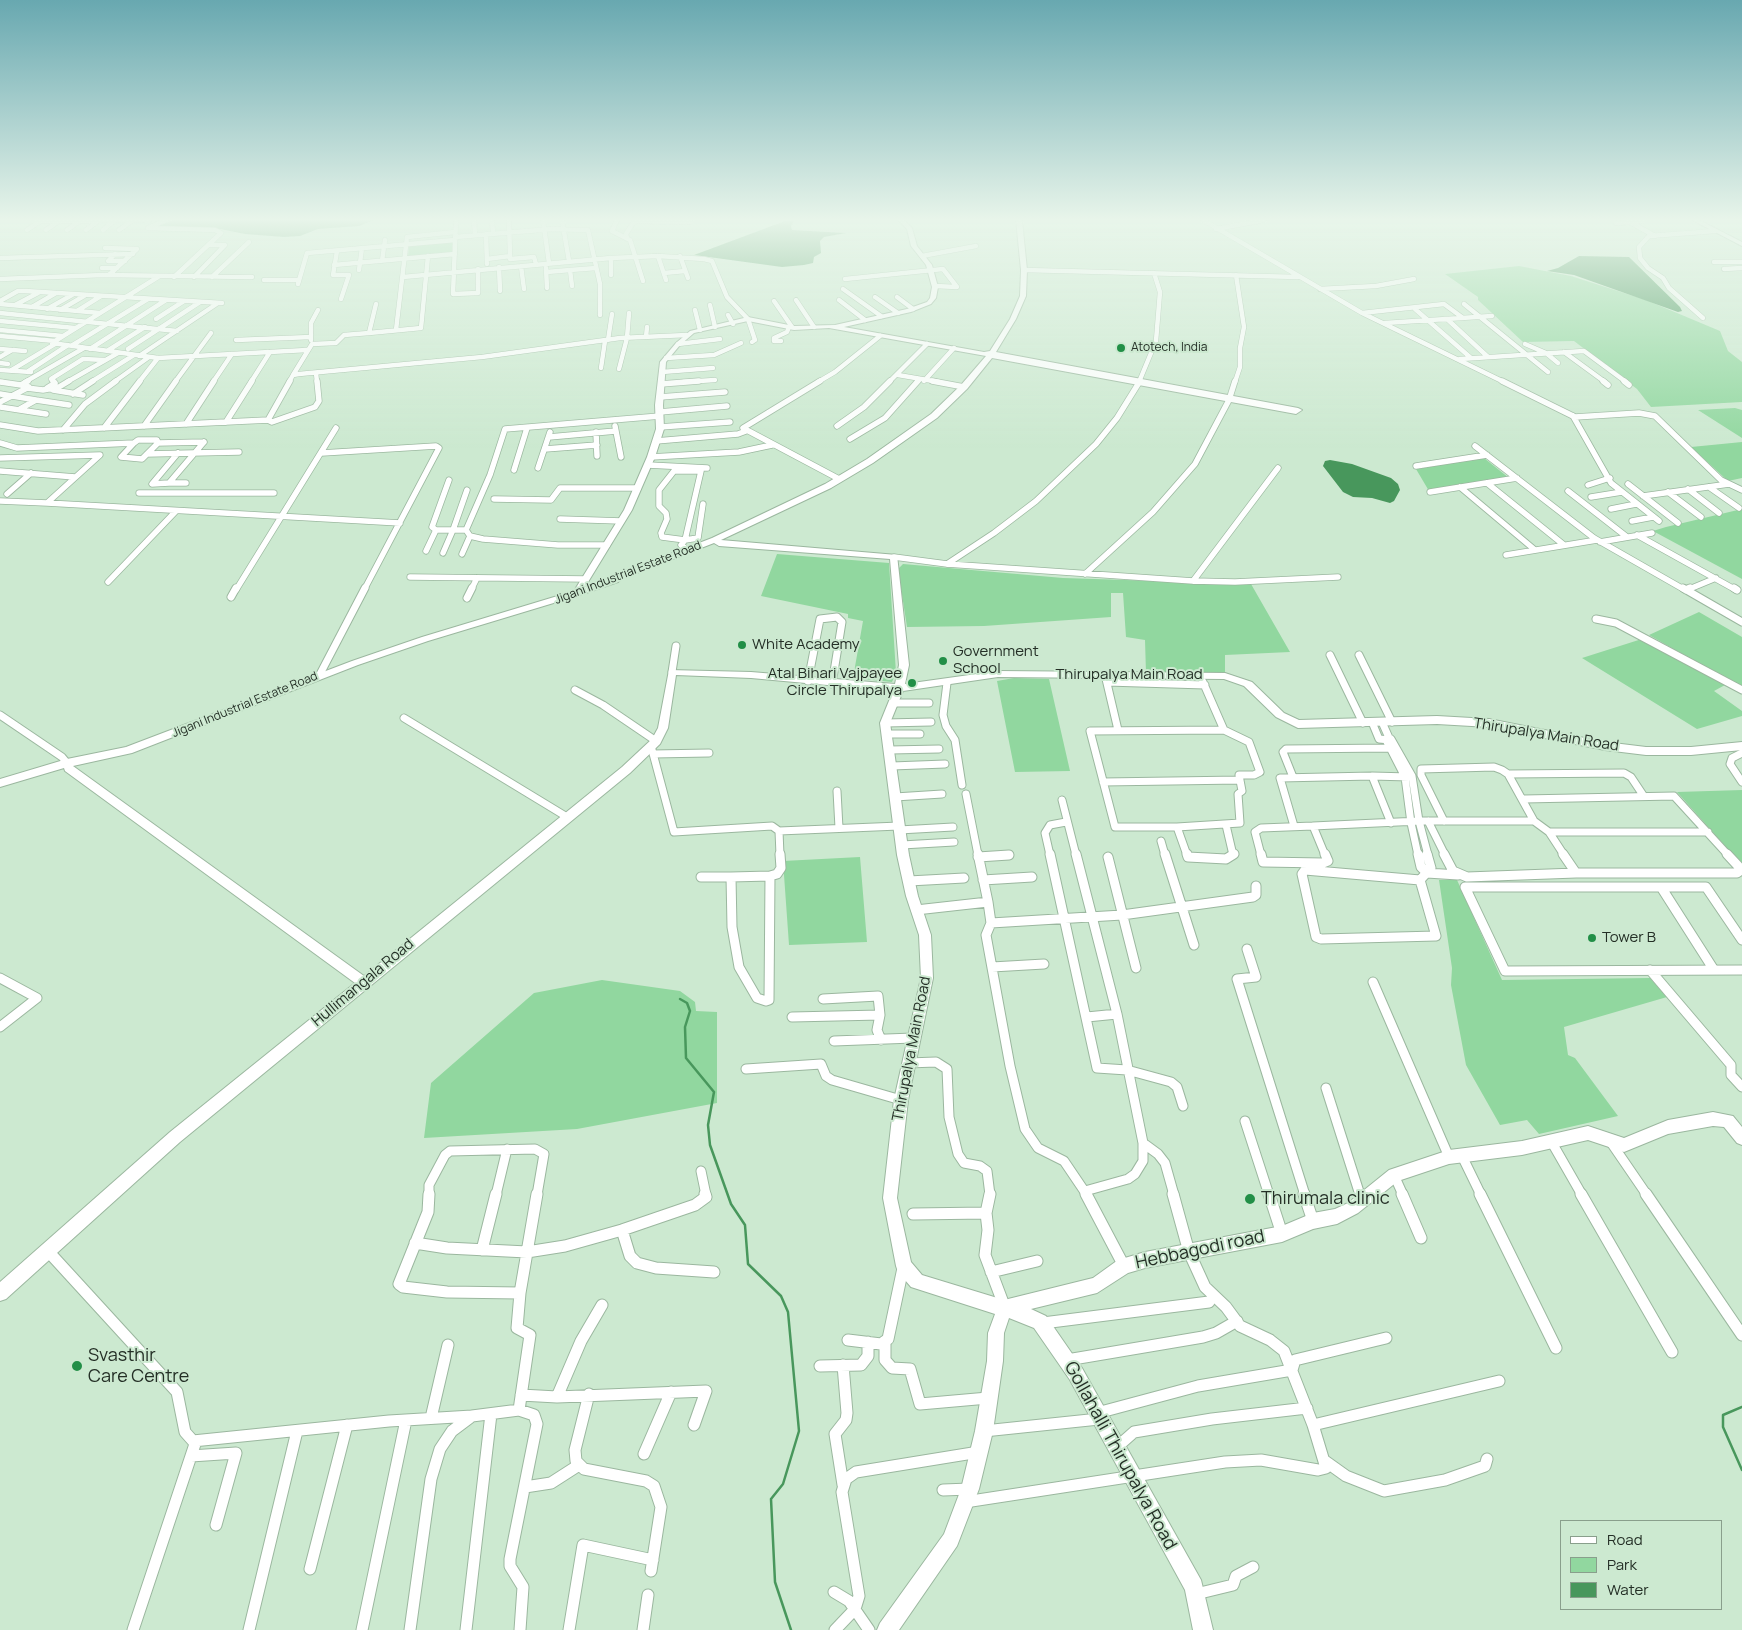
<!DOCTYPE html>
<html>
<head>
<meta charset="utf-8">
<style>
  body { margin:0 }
  #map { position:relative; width:1742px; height:1630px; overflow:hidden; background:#cce9d0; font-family:Manrope,sans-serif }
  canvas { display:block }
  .legend { position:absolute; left:1560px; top:1520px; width:162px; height:90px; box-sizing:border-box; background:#cce9d0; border:1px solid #899f8c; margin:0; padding:6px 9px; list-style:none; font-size:15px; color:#242f26 }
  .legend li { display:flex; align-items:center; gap:10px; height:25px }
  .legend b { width:25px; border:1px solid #899f8c }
</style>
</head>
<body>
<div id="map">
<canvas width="1742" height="1630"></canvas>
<ul class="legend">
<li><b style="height:6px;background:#fff"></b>Road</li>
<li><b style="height:14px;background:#91d79f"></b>Park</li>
<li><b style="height:14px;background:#48975c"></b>Water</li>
</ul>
</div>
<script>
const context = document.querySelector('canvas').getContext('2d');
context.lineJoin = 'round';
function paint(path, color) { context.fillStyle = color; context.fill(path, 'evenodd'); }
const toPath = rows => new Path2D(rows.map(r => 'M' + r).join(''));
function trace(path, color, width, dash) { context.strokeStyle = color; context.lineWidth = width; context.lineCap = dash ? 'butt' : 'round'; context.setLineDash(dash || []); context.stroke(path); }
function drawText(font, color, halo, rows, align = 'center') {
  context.font = font + ' Manrope,sans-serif'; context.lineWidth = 4; context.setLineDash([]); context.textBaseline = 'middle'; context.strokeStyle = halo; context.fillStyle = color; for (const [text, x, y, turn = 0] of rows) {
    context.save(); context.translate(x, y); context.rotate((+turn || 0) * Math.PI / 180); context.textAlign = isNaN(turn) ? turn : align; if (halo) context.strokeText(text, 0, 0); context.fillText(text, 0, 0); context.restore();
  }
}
paint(toPath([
  [452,242,452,253,408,257,409,245],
  [1519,266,1571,276,1646,300,1720,331,1728,351,1742,362,1742,402,1651,407,1637,389,1574,341,1523,342,1478,300,1478,297,1445,274],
  [1735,408,1742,410,1742,438,1698,410],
  [1742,442,1742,478,1728,481,1691,447],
  [1484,458,1509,478,1429,491,1416,469],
  [1742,509,1742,579,1653,531,1666,527],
  [777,554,889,563,896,673,892,682,853,678,863,621,848,618,848,614,761,596],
  [903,564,1063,578,1251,584,1290,652,1225,655,1225,673,1146,673,1145,640,1126,637,1123,593,1111,593,1111,617,984,626,907,627,898,569],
  [1699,612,1742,637,1742,688,1649,635],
  [1645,638,1725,685,1714,691,1742,711,1742,716,1697,729,1582,658],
  [1014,678,1049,679,1070,771,1015,772,997,681],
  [1742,790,1742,865,1677,792],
  [860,857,867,942,789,945,783,861],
  [1439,880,1457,880,1502,980,1650,978,1667,997,1564,1027,1568,1055,1575,1058,1618,1116,1539,1134,1527,1120,1500,1125,1466,1065,1451,985,1452,968],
  [602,980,680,991,695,1002,696,1011,717,1012,717,1103,577,1129,424,1138,431,1083,534,993]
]), '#91d79f');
paint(toPath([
  [173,220,374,220,359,226,318,229,300,236,284,237,245,234,220,229,153,228],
  [785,221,794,221,791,226,792,230,846,233,824,237,820,241,821,253,814,257,813,263,804,265,782,267,694,255],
  [1579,256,1629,257,1680,307,1682,311,1678,312,1574,275,1547,271,1558,268],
  [1330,460,1352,464,1391,478,1398,484,1400,490,1394,501,1390,503,1372,498,1353,497,1343,492,1323,466,1325,461]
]), '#48975c');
trace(toPath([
  [680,999,687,1003,690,1011,685,1027,686,1058,714,1092,708,1125,710,1145,731,1204,745,1225,748,1264,781,1296,788,1312,799,1431,783,1484,771,1499,775,1582,791,1630],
  [1742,1407,1723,1415,1723,1427,1742,1470]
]), '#48975c', 2.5);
const streetFar4 = toPath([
  [166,220,148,228,215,230,221,233,174,277],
  [456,220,453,294,478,293,478,269],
  [474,220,475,235],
  [492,220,493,233],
  [543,220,549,263],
  [562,220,569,261],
  [617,220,612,231,630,240,643,281],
  [1203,220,1362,313,1504,382],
  [1626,220,1655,236],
  [36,221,149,220],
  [635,221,691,222],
  [1616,223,1643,221],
  [1216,229,1264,220],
  [27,230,42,220],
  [46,230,59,221],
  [67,230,80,221],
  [86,230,98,221],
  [103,230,115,220],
  [119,230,132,221],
  [486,234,487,264],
  [455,237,552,229,588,230,600,284,600,315],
  [627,238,626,234,635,220],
  [105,248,137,249,109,275],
  [337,251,333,275,349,275,341,299],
  [115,254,108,261,125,261],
  [658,256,666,280],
  [680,256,688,278],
  [922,256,976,246],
  [0,258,133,254],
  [611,258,611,275],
  [487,259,510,256,509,220],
  [510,259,534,257,536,264],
  [382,261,385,240],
  [1714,262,1742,262],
  [334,265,455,254],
  [521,266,524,289],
  [499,267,500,291],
  [102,268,117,268],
  [546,268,547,288],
  [1724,269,1742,268],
  [359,270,362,248],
  [570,270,596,268],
  [1024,270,1298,277],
  [547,272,570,270,572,286],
  [664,273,685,271],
  [194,277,225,245,208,245],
  [212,277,249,242],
  [403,277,611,258,658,256,704,259,712,261,727,297,748,319,755,340,752,342],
  [0,279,103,275,252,277],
  [845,279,943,269,957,287,935,286],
  [264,280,299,280],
  [298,284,307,253,455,240],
  [843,289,881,316],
  [1320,289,1376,286,1414,279],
  [875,297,898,313],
  [897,297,913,309],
  [796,300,814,327],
  [839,300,865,320],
  [0,301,18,291,25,291,222,303],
  [774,301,792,327],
  [0,304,100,313],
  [376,304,369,333,421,328,428,256],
  [1464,304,1548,372],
  [15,305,38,293],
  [710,305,715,327],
  [32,307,56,293],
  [47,309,72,295],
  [1415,309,1471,358],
  [60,310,84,296],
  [695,310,700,330],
  [77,311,101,296],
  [0,313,177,331],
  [1362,313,1444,304,1463,318],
  [728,315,733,324],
  [1703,318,1669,288,1663,278,1648,268,1640,258,1639,247,1649,236,1715,231],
  [156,319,184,301],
  [1447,319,1488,357],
  [0,321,75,328],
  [1385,323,1492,316],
  [0,330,63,336],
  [396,330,407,237,455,232],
  [0,336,55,341],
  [646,337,647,327],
  [236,340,311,337],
  [311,340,311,323,318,310],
  [608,340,612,314],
  [781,341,774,341,774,338,787,332,789,327],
  [52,343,158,358,307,350],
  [52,343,158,277],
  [678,344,720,339],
  [1525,344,1546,353,1558,363],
  [71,346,148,299],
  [0,349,25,351],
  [90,349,166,300],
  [128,349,200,302],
  [107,351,145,327],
  [1564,352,1605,382],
  [139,356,218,303],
  [0,357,12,350],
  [666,358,714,355,741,343],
  [1460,359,1584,351,1626,382],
  [0,363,8,364],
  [601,368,605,341],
  [619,369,627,338,629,313],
  [0,370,31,372],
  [10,371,55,344],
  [27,372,68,345],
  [662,372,713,368],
  [316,373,317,382],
  [293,375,312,344,336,343,344,335,369,333],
  [898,375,939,382],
  [924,381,954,348],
  [0,382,3,382],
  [25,382,84,348],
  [54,382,51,379,83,359,105,360],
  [67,382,118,353],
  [91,382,134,355],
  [114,382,149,357],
  [139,382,158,358],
  [175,382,211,333],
  [213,382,232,354],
  [251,382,270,352],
  [289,382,293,375,299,374,482,357,620,338,687,335],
  [683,382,715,380],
  [818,382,835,372,880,336],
  [889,382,927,344],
  [917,382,919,380],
  [1139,382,1156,341,1160,292,1154,273],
  [1235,382,1240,367,1240,348,1244,327,1236,275]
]);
const streetFar3 = toPath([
  [820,381,743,428,839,479],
  [932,381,964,387],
  [1502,381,1575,417,1639,413,1655,416,1721,480,1742,490],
  [1603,381,1608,385],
  [1624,381,1629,385],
  [0,382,21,385],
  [661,384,699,381],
  [27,388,43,390,59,387,69,381],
  [47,388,55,383,53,381],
  [53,390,83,395],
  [0,394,36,400,20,409],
  [73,394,93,381],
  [660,397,725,392],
  [36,400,69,405],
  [0,402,29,387,21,385,28,381],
  [0,407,46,414],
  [660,412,727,406],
  [1573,416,1611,483,1659,521],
  [268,420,290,381],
  [226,422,252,381],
  [186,424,214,381],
  [0,425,38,431,268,420,272,422,315,407,319,401,317,381],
  [144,426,176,381],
  [615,426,621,457],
  [837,426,864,407,890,381],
  [660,427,730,422],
  [104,428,140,381],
  [63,430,85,404,116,381],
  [596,432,597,456],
  [549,437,616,431],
  [850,439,885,418,918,381],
  [656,441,738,434,746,431],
  [0,443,17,448,134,443,138,440,157,440,158,443,204,442],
  [134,443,121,457,142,459,158,443],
  [1475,446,1594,538,1685,590],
  [545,449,597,445],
  [178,453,152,484,169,483,204,442],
  [322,453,436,446,439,448,364,590],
  [147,454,239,452],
  [651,457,739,452,772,445],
  [0,458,100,455,47,503,0,501],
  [648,465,707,468],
  [1416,466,1487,455],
  [538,468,550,432],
  [514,470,527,428],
  [0,471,75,477],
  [674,471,701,471,685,540,662,537,661,533,667,519,666,513,659,506,659,490,674,471],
  [169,483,186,483],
  [1487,483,1564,545],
  [1628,484,1678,523],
  [1588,485,1610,478],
  [1460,487,1535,550],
  [1709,487,1739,508],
  [1688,489,1719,513],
  [1568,491,1627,537],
  [1430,492,1517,478],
  [1668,492,1701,517],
  [139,493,274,493],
  [7,494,31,473],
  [1643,496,1729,484],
  [1591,497,1622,492],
  [494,499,551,500,560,488,638,488],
  [47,503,400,523],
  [1611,509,1636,504],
  [560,519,621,521],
  [1632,521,1653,517],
  [466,530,490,475,505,429,660,416],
  [466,530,470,536,483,539,558,545,607,545],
  [466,530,453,530,467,490],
  [1637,535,1736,590],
  [685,540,681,545,688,550],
  [685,540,698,538,703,504],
  [1600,542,1652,533],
  [426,551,436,530],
  [443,553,453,530,436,530,432,527,449,480],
  [462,554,470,536],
  [1506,555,1597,540],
  [894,557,947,564,1193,581,1235,582,1338,577],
  [947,564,994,533,1036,501,1096,444,1117,418,1140,381],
  [1085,574,1153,512,1195,464,1229,400,1235,381],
  [410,577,586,579],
  [1193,581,1278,468],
  [108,582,176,511],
  [236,590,336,428],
  [471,590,477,578],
  [1687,590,1716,578]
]);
const streetFar2 = toPath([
  [1683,588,1742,622],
  [1734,588,1737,590],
  [1686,590,1690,588],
  [231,597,236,588],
  [467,598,472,588],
  [1596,619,1616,623,1742,690],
  [1330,655,1363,723],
  [1359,655,1392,722],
  [672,672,676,646],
  [319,676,365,588],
  [1106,679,1118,730],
  [808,681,820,619,837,617,842,622,832,684],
  [1107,682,1205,685],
  [1203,682,1224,730],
  [947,683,943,715,946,726,955,740,962,785],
  [575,690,603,705,656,741],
  [893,703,929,703],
  [0,715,62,757,67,763],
  [404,718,567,817],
  [1372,722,1379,739,1390,740,1382,722],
  [885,723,931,722],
  [1224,730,1249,742,1260,772,1254,775,1239,775,1242,791,1238,794,1240,823,1177,827,1115,827,1090,731,1224,730],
  [887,734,920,734],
  [1391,739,1412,776,1419,821,1428,855],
  [1386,740,1405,777,1411,823,1418,855],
  [651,746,674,832,772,826,779,831,899,826],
  [890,750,939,749],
  [1742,753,1732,758,1730,764,1742,782],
  [653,754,709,753],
  [892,766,945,764],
  [1508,774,1624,773,1631,777,1643,795],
  [1372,776,1409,777],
  [1293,777,1283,752,1286,749,1390,748],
  [1103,782,1240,780],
  [837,791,839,828],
  [966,794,978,855],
  [895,797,942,794],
  [1524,799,1674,796,1728,855],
  [1062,800,1076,855],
  [1428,821,1445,855],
  [1444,821,1421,775,1421,769,1494,767,1502,770,1508,774,1534,821,1549,832,1708,832],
  [1226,825,1233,855],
  [1294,826,1280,778,1372,776,1391,823],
  [1313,826,1419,821,1534,821],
  [1177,827,1187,855],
  [899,830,953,827],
  [779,831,780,855],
  [1549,832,1564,855],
  [1161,841,1165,855],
  [902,845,954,842],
  [1050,855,1045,833,1050,825,1066,822],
  [1261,855,1255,832,1261,828,1313,826,1325,855]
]);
const streetFar1 = toPath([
  [978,854,988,902],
  [1050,854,1097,1068,1127,1070,1171,1082,1177,1087,1183,1106],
  [1076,854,1117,1014,1143,1143,1143,1161,1135,1174,1128,1179,1085,1191],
  [1165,854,1194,945],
  [1187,854,1188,857,1226,859,1234,854],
  [1261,854,1263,862,1323,863,1328,861,1325,854],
  [1418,854,1421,867,1427,873,1458,875],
  [1444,854,1453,871,1467,877,1576,873,1737,873,1740,871,1739,867,1727,854],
  [1563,854,1576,873],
  [978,857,1009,855],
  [1108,857,1136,968],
  [1305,870,1420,880,1436,936,1321,939,1316,937,1302,874,1305,870],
  [770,876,769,1000,766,1001,757,998,739,967,732,927,731,877,770,876],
  [770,876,777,874,781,868,780,854],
  [701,877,731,877],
  [983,880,1032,877],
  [1420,880,1431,868,1427,854],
  [909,881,964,878],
  [1661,887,1706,887,1742,940],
  [916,910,988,902,991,923,986,935,1010,1066,1025,1129,1038,1148,1064,1161,1087,1195],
  [991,923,1122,915,1253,897,1256,895,1256,886],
  [1247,949,1256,977,1237,979,1305,1195],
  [992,967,1044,964],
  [1650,970,1731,1065,1731,1075,1742,1087],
  [1714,970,1661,887,1465,887,1505,971,1742,970],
  [0,978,37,998,0,1027],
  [1373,982,1449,1157],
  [823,999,878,996,880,1015,877,1030,881,1040],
  [792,1017,880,1015],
  [1087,1017,1117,1014],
  [834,1041,913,1038],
  [908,1063,936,1062,947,1069,949,1117,958,1154,964,1163,980,1166,987,1171,990,1195],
  [746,1069,821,1064,826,1076,832,1080,901,1100],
  [1326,1088,1360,1195],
  [1245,1121,1269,1195],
  [1551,1141,1582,1195],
  [1610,1141,1647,1195],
  [1143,1143,1158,1154,1165,1163,1174,1195],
  [1462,1156,1481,1195],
  [701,1171,706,1195],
  [1394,1175,1403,1195],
  [429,1195,429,1185,445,1155,450,1151,535,1149,544,1154,537,1195],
  [496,1195,507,1149]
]);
const street = toPath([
  [429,1194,428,1212,399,1284,403,1287,447,1292,520,1293],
  [1086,1194,1124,1266],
  [1269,1194,1282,1234],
  [1304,1194,1313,1221],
  [1360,1194,1362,1201],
  [1402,1194,1421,1238],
  [1480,1194,1556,1348],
  [1581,1194,1672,1352],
  [1646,1194,1742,1335],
  [986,1213,990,1194],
  [913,1214,986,1213,988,1230,985,1255,1005,1308],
  [622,1230,630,1256,637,1263,656,1268,714,1272],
  [415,1243,447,1248,527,1252,565,1246,622,1230,695,1205,706,1197,705,1194],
  [47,1250,177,1392,185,1432,193,1441,389,1421,472,1416],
  [482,1250,496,1194],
  [991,1272,1037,1261],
  [520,1293,537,1194],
  [1043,1323,1209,1302],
  [848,1340,881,1344,888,1339,903,1268],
  [885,1342,885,1360,892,1368,910,1369,920,1404,988,1398],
  [1067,1360,1203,1337,1216,1333,1237,1321],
  [843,1365,847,1413,846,1420,835,1434,843,1485],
  [820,1366,861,1365,868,1356,868,1342],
  [1292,1370,1295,1360,1386,1338],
  [589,1394,575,1450,576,1461,584,1469,646,1481,654,1486,661,1507,651,1571],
  [521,1395,557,1397,706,1391,694,1425],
  [557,1397,581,1341,602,1305],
  [519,1410,530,1335,517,1328,520,1293],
  [1097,1413,1198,1386,1292,1370],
  [431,1418,448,1345],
  [1313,1425,1499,1381],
  [984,1431,1099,1419],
  [1117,1447,1134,1432,1212,1419,1307,1408],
  [644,1454,671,1392],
  [191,1456,236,1453,216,1525],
  [1325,1461,1346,1476,1384,1491,1445,1480,1485,1466,1487,1459],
  [525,1487,551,1483,579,1465],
  [943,1490,970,1489],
  [965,1502,1225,1462,1261,1460,1318,1470,1326,1468,1313,1425,1284,1351,1270,1340,1240,1326,1226,1307,1205,1287,1189,1252,1173,1194],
  [310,1569,347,1425],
  [834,1592,849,1601,869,1630],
  [1196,1594,1233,1585,1236,1576,1253,1567],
  [133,1630,196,1441],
  [249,1630,297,1431],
  [362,1630,406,1420],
  [410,1630,431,1479,440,1449,452,1431,472,1416,519,1410,534,1415,537,1424,510,1559,510,1566,523,1587,520,1630],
  [466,1630,491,1414],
  [569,1630,583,1545,653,1560],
  [643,1630,648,1595],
  [835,1630,855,1609,859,1596,842,1492,846,1479,856,1472,979,1452]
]);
const secondary = toPath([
  [898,220,904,220,912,228,917,246,932,265,938,287,936,298,931,304,911,312,844,327,984,352,990,351,1010,319,1020,296,1021,270,1016,220,1022,220,1027,270,1026,296,1016,319,996,352,1298,408,1302,410,1296,414,992,358,967,389,937,418,873,463,831,488,721,540,897,555,909,665,905,684,998,671,1225,673,1252,682,1284,713,1299,720,1437,716,1489,719,1605,742,1646,747,1691,747,1742,742,1742,750,1691,755,1646,755,1605,750,1489,727,1437,724,1298,728,1276,717,1244,686,1224,679,998,677,903,691,890,723,909,855,918,896,931,935,933,978,908,1100,897,1198,911,1262,922,1275,1004,1300,1093,1278,1118,1260,1145,1252,1282,1226,1313,1213,1335,1209,1348,1203,1389,1170,1449,1150,1522,1141,1588,1126,1624,1138,1668,1120,1713,1112,1733,1116,1742,1127,1742,1145,1737,1143,1724,1127,1713,1126,1668,1134,1624,1152,1588,1140,1522,1155,1449,1164,1398,1181,1358,1213,1337,1224,1313,1229,1282,1242,1145,1268,1128,1273,1097,1293,1031,1309,1046,1316,1082,1368,1201,1580,1213,1630,1193,1630,1185,1590,1070,1380,1034,1328,1009,1318,1004,1333,1003,1361,993,1431,979,1489,957,1546,899,1630,877,1630,880,1623,944,1534,961,1489,975,1431,987,1361,988,1333,995,1314,911,1287,898,1272,896,1266,883,1198,894,1100,921,978,919,935,906,896,897,855,880,723,893,691,751,678,676,675,668,728,660,744,630,773,180,1142,6,1299,0,1301,0,1282,170,1132,355,983,65,771,64,768,0,787,0,779,67,759,126,747,352,661,422,637,574,591,624,510,647,457,656,429,655,405,660,362,676,343,690,331,748,317,794,326,835,325,907,309,927,302,930,298,932,287,926,265,911,246,907,229,898,220],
  [748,321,794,330,829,328,986,356,961,385,931,414,867,459,825,484,712,538,585,587,632,510,655,457,664,429,663,405,666,362,680,345,694,333,748,321],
  [714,543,719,546,890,559,899,665,895,684,751,672,669,670,658,728,652,739,622,767,364,976,73,766,132,753,358,665,428,641,580,595,618,582,621,579,714,543],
  [1692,220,1699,220,1742,242,1742,246,1692,220]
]);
trace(streetFar4, '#9bb79f', 5.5);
trace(streetFar3, '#9bb79f', 7);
trace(streetFar2, '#9bb79f', 9);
trace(streetFar1, '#9bb79f', 11);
trace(street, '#9bb79f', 13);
trace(secondary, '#9bb79f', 2);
trace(streetFar4, '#fff', 4.5);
trace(streetFar3, '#fff', 5.5);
trace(streetFar2, '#fff', 7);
trace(streetFar1, '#fff', 9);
trace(street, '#fff', 11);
paint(secondary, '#fff');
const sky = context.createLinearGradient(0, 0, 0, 448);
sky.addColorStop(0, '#68a8b0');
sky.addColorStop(0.49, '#e8f5ea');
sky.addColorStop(1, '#e8f5ea00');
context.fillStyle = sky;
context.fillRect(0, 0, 1742, 448);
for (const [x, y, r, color] of [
  [1121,348,5,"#228f47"],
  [742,645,5,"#228f47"],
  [943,661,5,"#228f47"],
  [912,683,5,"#228f47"],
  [1592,938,5,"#228f47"],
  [1250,1199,6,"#228f47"],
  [77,1366,6,"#228f47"]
]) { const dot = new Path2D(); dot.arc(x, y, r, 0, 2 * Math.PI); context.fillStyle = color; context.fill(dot); trace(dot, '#cce9d0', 2); }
drawText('12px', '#242f26', '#cce9d0', [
  ["Atotech, India",1131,348]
], 'left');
drawText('12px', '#242f26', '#cce9d0', [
  ["Jigani Industrial Estate Road",628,573,-21],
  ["Jigani Industrial Estate Road",245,705,-22]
]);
drawText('15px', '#242f26', '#cce9d0', [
  ["White Academy",752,645],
  ["Government",953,652],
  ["School",953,669],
  ["Atal Bihari Vajpayee",902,674,"right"],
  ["Circle Thirupalya",902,691,"right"],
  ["Tower B",1602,938]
], 'left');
drawText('15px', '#242f26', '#cce9d0', [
  ["Thirupalya Main Road",1129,675],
  ["Thirupalya Main Road",1546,735,9],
  ["Hullimangala Road",363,983,-40],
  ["Thirupalya Main Road",912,1049,-79]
]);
drawText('18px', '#242f26', '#cce9d0', [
  ["Thirumala clinic",1261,1199],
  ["Svasthir",88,1356],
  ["Care Centre",88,1377]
], 'left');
drawText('18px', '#242f26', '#cce9d0', [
  ["Hebbagodi road",1200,1250,-12],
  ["Gollahalli Thirupalya Road",1120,1456,61]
]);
</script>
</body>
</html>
